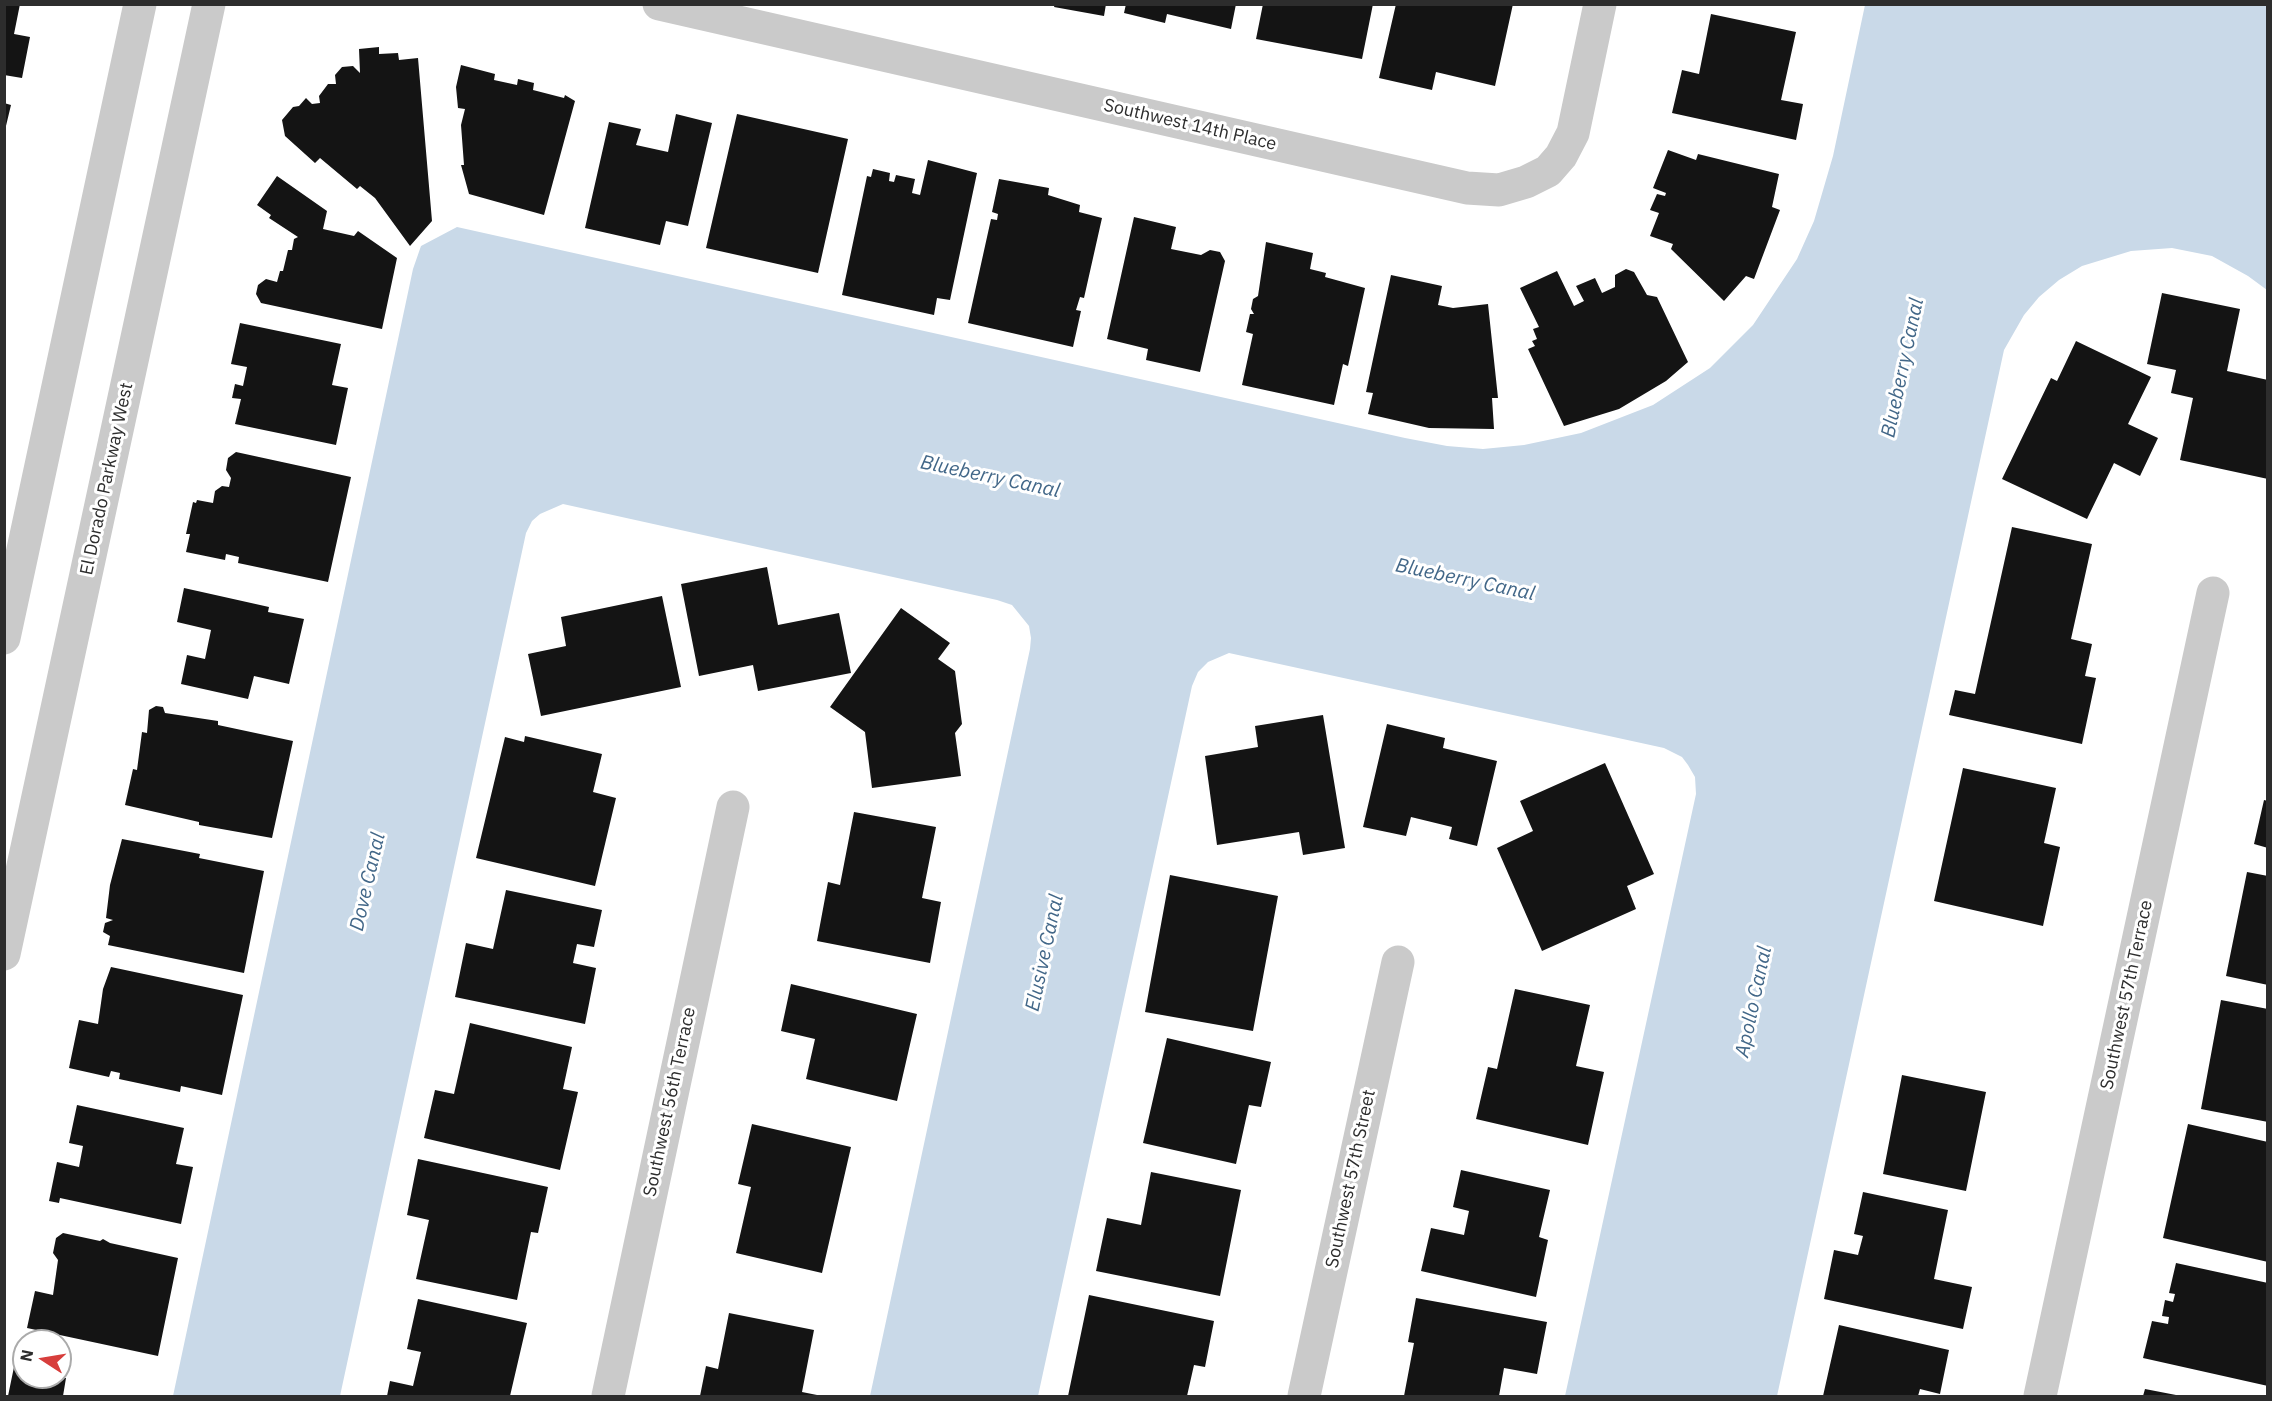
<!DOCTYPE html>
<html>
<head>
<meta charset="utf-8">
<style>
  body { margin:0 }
  #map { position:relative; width:2272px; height:1401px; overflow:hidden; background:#fff; font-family:"IBM Plex Sans",sans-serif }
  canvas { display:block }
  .frame { position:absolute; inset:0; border:6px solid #2d2d2d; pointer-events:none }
  .north { position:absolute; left:12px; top:1329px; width:60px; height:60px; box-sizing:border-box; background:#fff; border:2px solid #ababab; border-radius:50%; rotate:282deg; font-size:16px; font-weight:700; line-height:24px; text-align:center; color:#2d2d2d }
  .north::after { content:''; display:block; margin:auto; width:21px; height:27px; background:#d73e3c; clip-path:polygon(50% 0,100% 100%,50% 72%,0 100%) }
</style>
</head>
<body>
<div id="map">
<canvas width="2272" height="1401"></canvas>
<div class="frame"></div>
<div class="north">N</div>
</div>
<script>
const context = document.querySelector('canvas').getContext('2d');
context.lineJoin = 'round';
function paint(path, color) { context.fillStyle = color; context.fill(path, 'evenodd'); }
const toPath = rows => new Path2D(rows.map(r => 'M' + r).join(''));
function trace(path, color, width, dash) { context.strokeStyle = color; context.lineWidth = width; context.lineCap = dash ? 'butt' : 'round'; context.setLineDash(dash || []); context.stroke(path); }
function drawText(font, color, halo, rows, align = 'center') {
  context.font = font + ' "IBM Plex Sans",sans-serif'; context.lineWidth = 6; context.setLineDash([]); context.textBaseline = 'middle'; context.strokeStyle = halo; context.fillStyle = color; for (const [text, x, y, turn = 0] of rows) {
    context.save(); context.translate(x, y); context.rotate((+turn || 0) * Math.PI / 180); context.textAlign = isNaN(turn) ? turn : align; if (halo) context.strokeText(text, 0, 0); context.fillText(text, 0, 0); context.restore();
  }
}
paint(toPath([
  [1865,5,2267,5,2267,290,2248,276,2212,256,2172,248,2131,251,2082,266,2059,280,2039,297,2024,315,2004,350,1777,1396,1565,1396,1696,794,1695,777,1688,765,1682,757,1664,748,1229,653,1208,662,1198,672,1192,686,1038,1396,870,1396,1030,649,1031,638,1029,626,1012,605,997,600,563,504,540,514,532,521,526,533,340,1396,173,1396,413,269,421,246,457,227,1405,438,1447,446,1483,449,1524,445,1581,433,1653,405,1710,368,1753,325,1797,259,1814,221,1833,156]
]), '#c9d9e8');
paint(toPath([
  [4,4,20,4,14,34,30,37,22,78,4,75],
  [1055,4,1106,4,1104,16,1054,7],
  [1126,4,1236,4,1231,29,1167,14,1165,23,1124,13],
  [1263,4,1373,4,1362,59,1256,39],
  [1396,4,1513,4,1495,86,1436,72,1432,90,1379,78],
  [1711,14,1796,32,1781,100,1803,104,1796,140,1672,113,1682,70,1699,74],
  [379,47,379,54,398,53,399,60,418,58,432,221,410,246,375,198,360,186,357,189,320,158,315,163,285,136,282,120,293,107,299,106,306,98,312,104,320,103,319,96,328,84,336,84,335,75,342,67,353,66,360,73,359,49],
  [461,65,495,74,494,80,517,85,518,79,534,83,533,90,564,98,565,95,575,101,544,215,469,194,461,165,464,165,461,125,465,109,458,108,456,87],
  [4,103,11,105,5,130,4,130],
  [676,114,712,123,688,226,666,221,660,245,585,228,609,122,641,129,636,145,668,152],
  [737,114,848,139,818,273,706,248],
  [1668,150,1696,160,1698,154,1779,174,1772,207,1780,210,1754,279,1746,276,1724,301,1671,249,1673,244,1650,236,1659,213,1650,210,1657,194,1665,196,1666,193,1653,188],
  [928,160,977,173,950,300,937,298,934,315,842,295,867,176,871,177,873,169,890,173,889,181,894,182,896,175,915,179,912,193,920,195],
  [277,176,327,211,323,229,354,236,358,231,397,258,382,329,261,303,256,294,258,285,266,279,277,282,280,271,283,271,288,250,292,250,294,239,298,237,269,218,271,215,257,205],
  [999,179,1049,188,1048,195,1080,205,1079,212,1102,218,1084,298,1080,297,1076,310,1081,311,1073,347,968,323,991,219,997,220,998,214,992,212],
  [1134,217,1176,227,1171,249,1201,255,1210,250,1220,252,1225,261,1200,372,1146,360,1148,349,1107,339],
  [1266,242,1313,253,1310,269,1326,273,1325,277,1365,288,1348,366,1343,364,1334,405,1242,385,1253,334,1246,332,1250,314,1254,314,1251,309,1253,299,1258,296],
  [1626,269,1634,272,1647,295,1657,297,1688,362,1666,381,1619,409,1564,426,1528,349,1535,346,1532,341,1537,339,1533,329,1539,327,1520,288,1557,271,1574,306,1584,301,1576,286,1595,278,1602,293,1615,287,1615,275],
  [1391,275,1442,286,1438,305,1453,308,1488,304,1498,398,1492,398,1494,429,1429,428,1368,414,1373,393,1366,392],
  [2162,293,2240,309,2227,371,2268,380,2268,479,2180,460,2193,398,2171,393,2176,370,2147,364],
  [240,323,341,344,332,385,348,388,336,445,235,424,241,399,232,398,235,384,243,386,247,367,231,364],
  [2076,341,2151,377,2128,424,2158,438,2140,476,2114,463,2087,519,2002,479,2051,378,2057,381],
  [236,452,351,477,328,582,238,563,239,557,226,554,225,560,186,552,190,534,186,534,193,502,196,503,197,500,213,503,215,491,222,486,229,487,231,478,226,470,228,458],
  [2012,527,2092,544,2071,639,2092,644,2085,676,2096,678,2082,744,1949,715,1955,690,1975,694],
  [767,567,778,625,839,613,851,673,758,691,753,665,699,676,681,584],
  [184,588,269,607,268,612,304,619,289,684,254,676,248,699,181,684,187,655,205,659,211,630,177,622],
  [662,596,681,687,541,716,528,654,566,646,561,617],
  [901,608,950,643,938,659,955,671,962,724,955,733,961,776,872,788,865,732,830,707],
  [156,706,163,707,165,713,218,721,218,725,293,741,272,838,199,825,199,822,125,805,133,769,137,770,142,732,147,733,149,710],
  [1323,715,1345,848,1303,855,1299,832,1217,845,1205,756,1258,747,1255,726],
  [1387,724,1445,738,1443,748,1497,761,1477,846,1449,839,1452,827,1411,817,1406,836,1363,827],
  [525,736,602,754,593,792,616,798,595,886,476,858,505,737,524,742],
  [1605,763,1654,874,1627,886,1636,909,1542,951,1497,848,1533,831,1520,801],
  [1963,768,2056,788,2044,843,2060,847,2043,926,1934,901],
  [2264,800,2268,801,2268,848,2254,844],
  [854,812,936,827,922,898,941,902,930,963,817,941,828,882,840,885],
  [122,839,200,854,199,858,264,871,244,973,108,945,110,936,103,932,105,923,113,920,106,918,110,885],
  [2247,872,2268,876,2268,985,2226,976],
  [1170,875,1278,896,1253,1031,1145,1012],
  [506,890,602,910,594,947,577,944,573,963,596,968,585,1024,455,997,466,943,493,949],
  [111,967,243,995,222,1095,181,1086,180,1092,119,1079,120,1073,111,1071,109,1077,69,1068,79,1020,98,1024,103,989],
  [791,984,917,1014,897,1101,806,1079,815,1039,781,1031],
  [1515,989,1590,1005,1576,1066,1604,1072,1588,1145,1476,1119,1488,1067,1497,1069],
  [2221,1000,2268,1009,2268,1122,2201,1109],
  [470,1023,572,1047,563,1089,578,1092,560,1170,424,1138,435,1090,454,1094],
  [1167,1038,1271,1062,1261,1107,1249,1105,1236,1164,1143,1143],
  [1902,1075,1986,1092,1966,1191,1883,1174],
  [77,1105,184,1128,176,1164,193,1167,181,1224,60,1198,59,1203,49,1201,57,1162,79,1167,83,1146,69,1143],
  [752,1124,851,1147,822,1273,736,1253,751,1187,738,1184],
  [2188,1124,2268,1142,2268,1262,2163,1238],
  [418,1159,548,1187,538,1233,531,1232,517,1300,416,1279,429,1220,407,1215],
  [1461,1170,1550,1190,1539,1237,1548,1240,1536,1297,1421,1271,1431,1228,1464,1235,1469,1211,1453,1207],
  [1151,1172,1241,1190,1220,1296,1096,1271,1107,1218,1141,1225],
  [1863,1192,1948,1210,1934,1279,1972,1287,1963,1329,1824,1299,1834,1250,1858,1255,1863,1236,1854,1234],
  [63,1233,100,1241,103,1239,110,1243,178,1258,158,1356,27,1328,35,1291,53,1295,58,1260,53,1253,56,1238],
  [2176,1263,2268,1283,2268,1386,2143,1358,2152,1321,2168,1324,2169,1317,2162,1316,2165,1300,2173,1302,2175,1294,2169,1293],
  [1089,1295,1214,1321,1205,1367,1194,1365,1187,1396,1068,1396],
  [1416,1298,1547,1322,1537,1374,1504,1368,1499,1396,1404,1396,1414,1343,1408,1342],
  [418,1299,527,1323,510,1396,387,1396,390,1381,413,1386,421,1352,407,1349],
  [729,1313,814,1330,802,1392,822,1396,700,1396,706,1366,718,1369],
  [1839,1325,1949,1350,1940,1394,1920,1389,1918,1396,1823,1396],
  [14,1367,24,1369,24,1377,66,1378,63,1396,8,1396],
  [2145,1389,2176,1395,2176,1396,2143,1396]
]), '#141414');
trace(toPath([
  [659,4,1467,188,1499,190,1526,182,1548,171,1561,156,1573,133,1600,4],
  [4,638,140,4],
  [4,954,209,4],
  [608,1396,733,807],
  [1304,1396,1398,962],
  [2040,1396,2213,593]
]), '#cacaca', 33);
drawText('18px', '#2d2d2d', '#fff', [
  ["Southwest 14th Place",1190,125,13],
  ["El Dorado Parkway West",107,479,-78],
  ["Southwest 57th Terrace",2127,995,-78],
  ["Southwest 56th Terrace",670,1102,-78],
  ["Southwest 57th Street",1351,1179,-78]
]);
drawText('italic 20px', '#426788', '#fff', [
  ["Blueberry Canal",1903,368,-78],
  ["Blueberry Canal",990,477,12],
  ["Blueberry Canal",1465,580,12],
  ["Dove Canal",368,882,-77],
  ["Elusive Canal",1045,953,-78],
  ["Apollo Canal",1754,1002,-78]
]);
</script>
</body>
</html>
